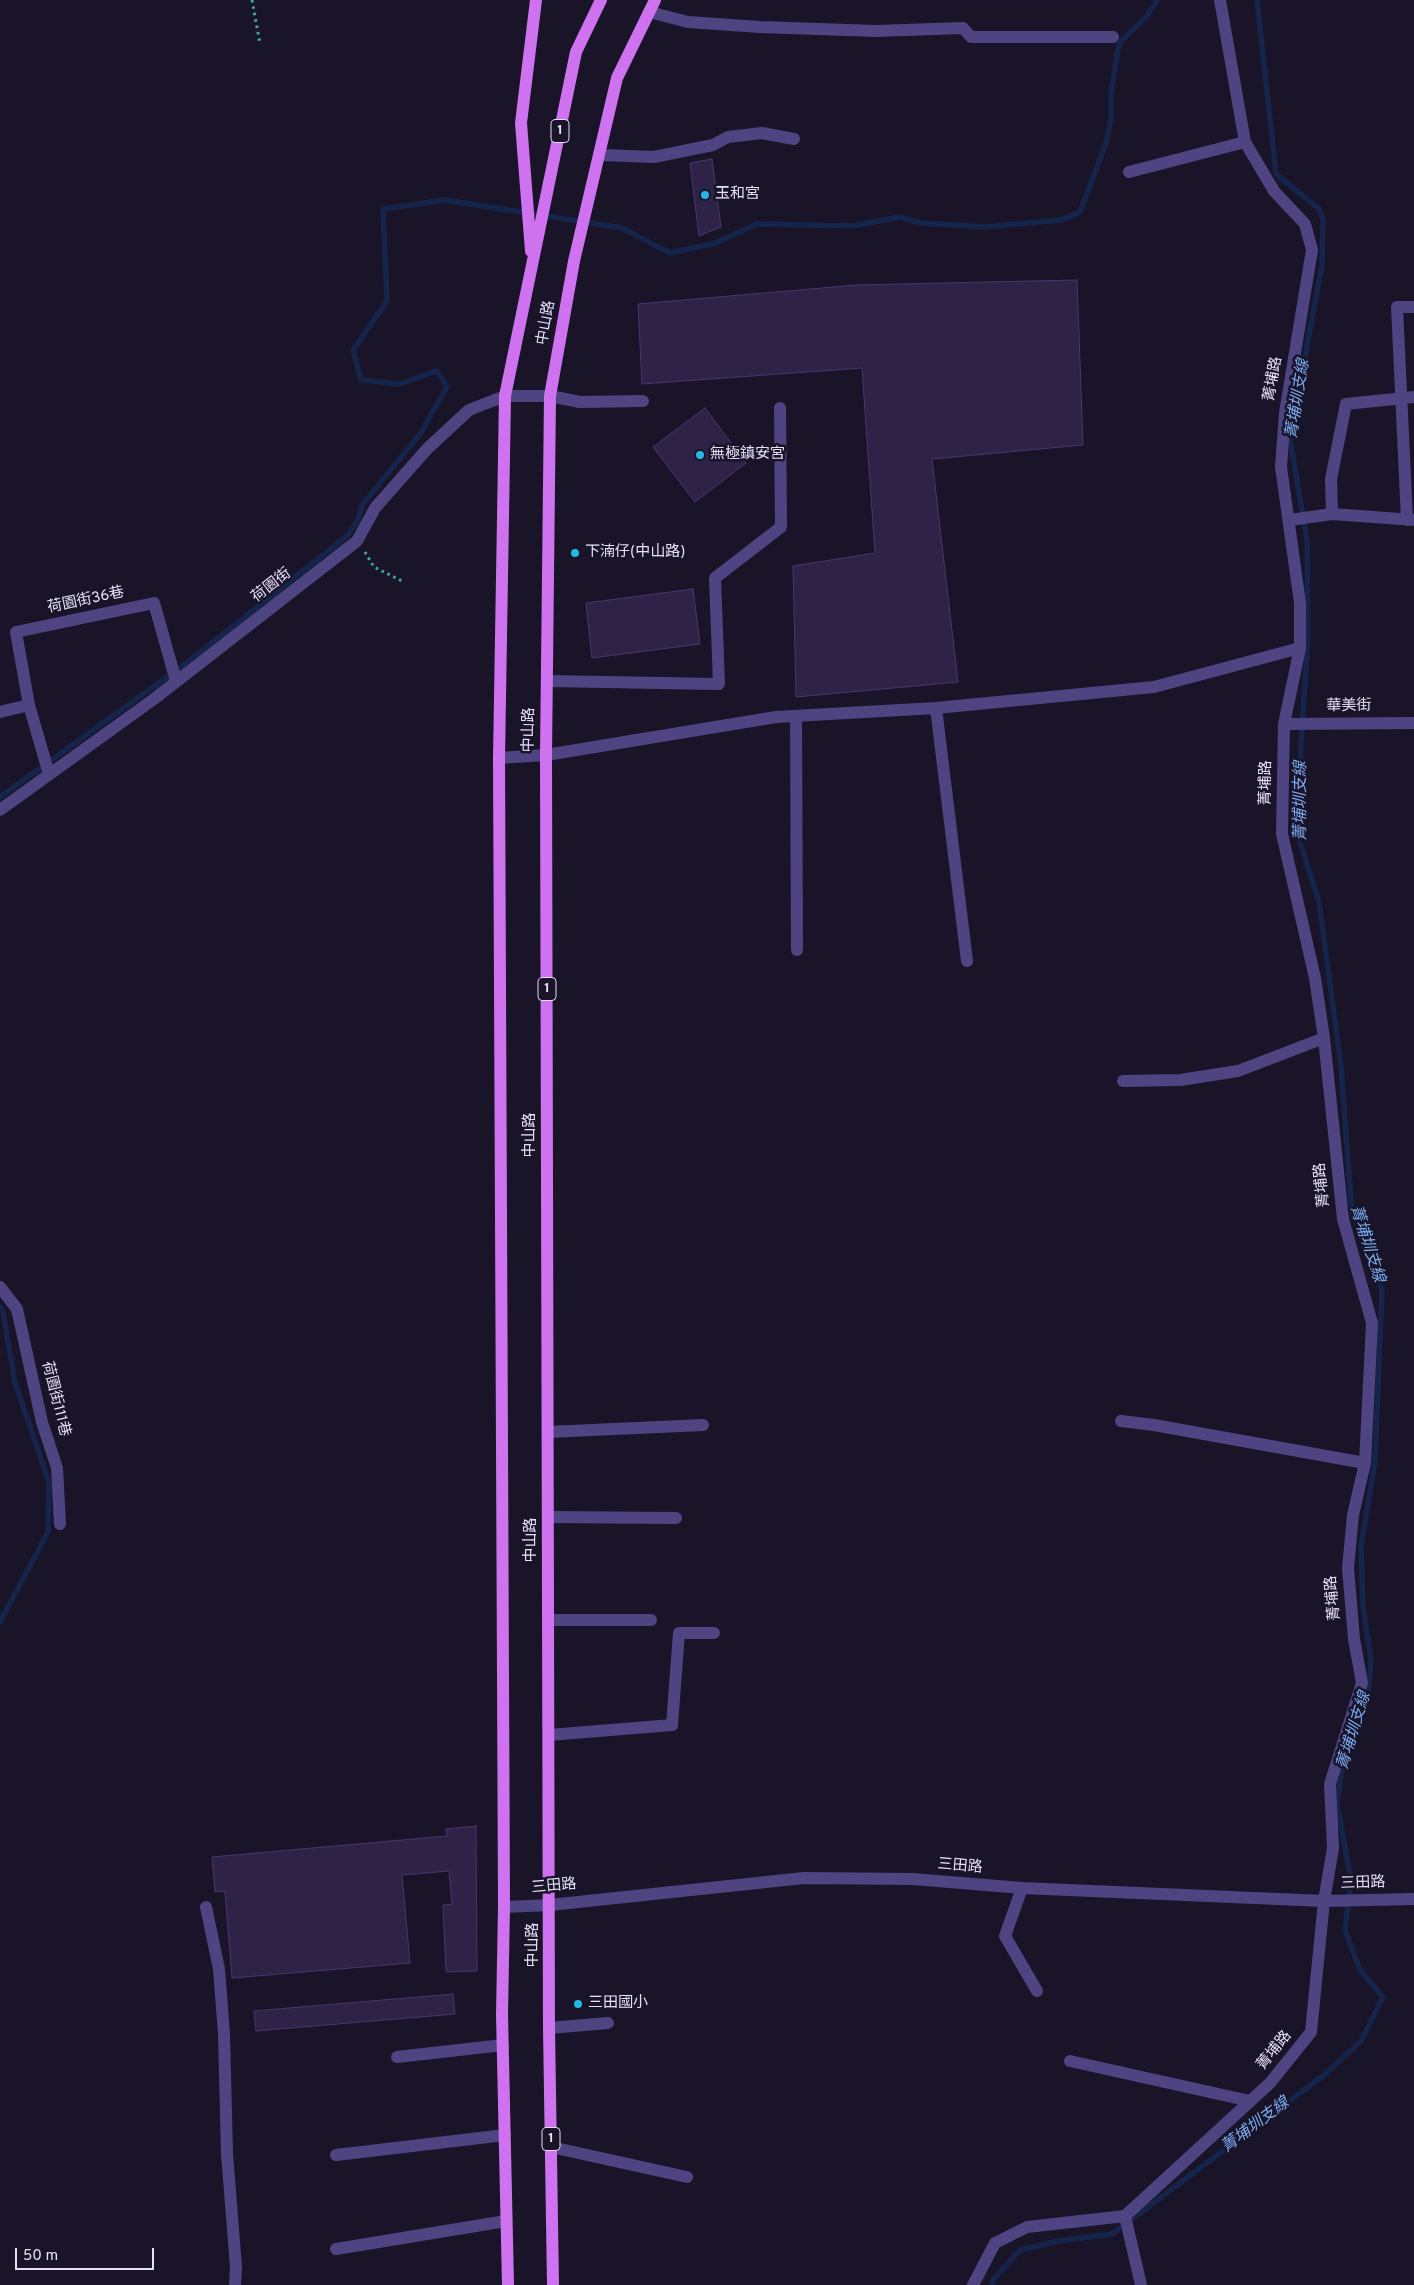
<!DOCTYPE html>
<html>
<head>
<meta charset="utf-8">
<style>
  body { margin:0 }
  #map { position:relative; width:1414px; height:2285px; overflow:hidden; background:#1a1428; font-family:Overpass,sans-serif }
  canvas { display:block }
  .scale { position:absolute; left:15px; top:2248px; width:139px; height:22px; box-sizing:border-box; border:2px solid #e5dffb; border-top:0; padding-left:6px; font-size:15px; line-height:18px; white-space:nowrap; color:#e5dffb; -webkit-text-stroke:4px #1a1428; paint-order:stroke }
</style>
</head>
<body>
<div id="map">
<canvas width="1414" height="2285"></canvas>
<div class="scale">50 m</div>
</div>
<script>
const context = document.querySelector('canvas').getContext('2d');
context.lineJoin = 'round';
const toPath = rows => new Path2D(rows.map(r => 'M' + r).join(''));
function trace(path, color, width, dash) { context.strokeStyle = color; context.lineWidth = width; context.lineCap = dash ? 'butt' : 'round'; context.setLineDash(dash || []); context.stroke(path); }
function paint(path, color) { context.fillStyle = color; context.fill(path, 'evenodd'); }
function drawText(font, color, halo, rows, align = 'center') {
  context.font = font + ' Overpass,"Noto Sans TC",sans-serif'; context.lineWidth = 5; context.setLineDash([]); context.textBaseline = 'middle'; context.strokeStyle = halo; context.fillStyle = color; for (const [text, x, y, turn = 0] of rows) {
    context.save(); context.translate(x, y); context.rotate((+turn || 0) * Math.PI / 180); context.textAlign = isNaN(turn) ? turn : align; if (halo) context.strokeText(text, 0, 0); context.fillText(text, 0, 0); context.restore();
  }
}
trace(toPath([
  [0,797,188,662,347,536,358,520,362,505,420,434,447,387,437,371,399,384,361,380,353,350,387,301,383,209,445,200,622,228,670,253,715,243,757,224,853,226,899,217,920,223,985,227,1061,220,1080,212,1106,143,1111,119,1111,93,1119,43,1147,16,1157,0],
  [0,1307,3,1312,15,1383,49,1482,48,1532,0,1622],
  [992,2285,993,2280,1020,2250,1058,2241,1112,2234,1324,2075,1361,2041,1383,1997,1360,1970,1345,1930,1351,1880,1337,1804,1342,1769,1368,1697,1371,1659,1363,1607,1361,1546,1375,1461,1382,1291,1370,1253,1352,1213,1341,1066,1319,902,1299,839,1301,742,1308,637,1307,540,1290,439,1322,265,1323,220,1319,209,1276,174,1257,0]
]), '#15244a', 5.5);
const building = toPath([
  [712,159,721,227,699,236,690,163,712,159],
  [1077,280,1083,445,932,459,958,682,796,697,793,566,875,553,862,368,642,384,638,304,856,285,1077,280],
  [705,408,746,463,695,502,653,447,705,408],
  [693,589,700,644,592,658,586,603,693,589],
  [476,1826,477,1971,446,1972,443,1905,452,1904,449,1871,402,1875,410,1963,232,1978,225,1891,215,1892,212,1857,447,1836,446,1829,476,1826],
  [453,1994,455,2014,256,2031,254,2011,453,1994]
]);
paint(building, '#2e2247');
trace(building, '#493670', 1);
trace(toPath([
  [252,0,260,44],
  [365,552,374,567,402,581]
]), '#3fa8af', 3, [2.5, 4]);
trace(toPath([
  [649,12,688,22,760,27,876,31,963,28,971,37,1113,37],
  [600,155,654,157,713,145,728,137,762,133,794,139],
  [1129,172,1245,142],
  [1332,514,1414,520],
  [1290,520,1332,514,1331,479,1346,404,1414,397],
  [1407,520,1397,307,1414,307],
  [547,681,719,684,715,578,781,527,780,408],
  [936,708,967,961],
  [0,712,29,705],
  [796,717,797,950],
  [1284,724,1414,723],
  [499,758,546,755,776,717,936,708,1154,687,1300,648],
  [49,774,29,705,16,632,154,603,176,681],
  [0,810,154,699,357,541,375,508,427,449,469,410,505,396,550,396,580,402,643,401],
  [1123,1081,1180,1080,1238,1071,1324,1038],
  [0,1287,17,1309,42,1422,57,1468,60,1524],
  [1121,1421,1154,1425,1365,1463],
  [548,1432,703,1425],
  [548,1517,676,1518],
  [549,1620,651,1620],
  [549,1735,672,1725,679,1633,714,1633],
  [1022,1888,1005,1936,1037,1991],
  [206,1907,219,1969,224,2034,227,2154,236,2267,235,2285],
  [504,1907,550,1905,804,1878,913,1879,1022,1888,1324,1901,1414,1899],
  [549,2028,608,2023],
  [397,2057,503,2045],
  [1070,2061,1250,2101],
  [551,2147,687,2177],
  [336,2155,505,2135],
  [1125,2216,1141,2285],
  [336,2249,506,2221],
  [973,2285,995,2243,1027,2227,1125,2216,1270,2083,1311,2032,1324,1901,1333,1848,1330,1784,1362,1683,1354,1639,1348,1568,1353,1515,1365,1463,1372,1323,1343,1219,1324,1038,1315,978,1282,834,1284,724,1300,648,1300,603,1281,467,1285,413,1312,250,1305,224,1274,191,1245,142,1220,0]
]), '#4e4482', 12);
trace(toPath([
  [531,251,521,123,536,0],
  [508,2285,502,2014,504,1907,499,758,505,396,576,52,601,0],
  [553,2285,549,2028,546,755,550,396,574,261,617,78,655,0]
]), '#cf72ef', 12);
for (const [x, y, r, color] of [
  [705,195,5,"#20bae5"],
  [700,455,5,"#20bae5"],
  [575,553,5,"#20bae5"],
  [578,2004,5,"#20bae5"]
]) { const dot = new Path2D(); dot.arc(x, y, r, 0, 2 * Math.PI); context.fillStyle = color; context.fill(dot); trace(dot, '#1a1428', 2); }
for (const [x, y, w] of [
  [560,131,18],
  [547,989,18],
  [551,2139,18]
]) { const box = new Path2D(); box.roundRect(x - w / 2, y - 11.5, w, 23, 4); context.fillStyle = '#1a1428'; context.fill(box); trace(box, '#e5dffb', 1); }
drawText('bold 14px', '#e5dffb', null, [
  ["1",560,131],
  ["1",547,989],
  ["1",551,2139]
]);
drawText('15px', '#e5dffb', '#1a1428', [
  ["玉和宮",715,195],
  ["無極鎮安宮",710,455],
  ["下湳仔(中山路)",585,553],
  ["三田國小",588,2004]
], 'left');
drawText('15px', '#e5dffb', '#1a1428', [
  ["中山路",547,323,-80],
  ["菁埔路",1274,379,-80],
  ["荷園街",272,586,-38],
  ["荷園街36巷",86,601,-12],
  ["華美街",1349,707,-1],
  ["中山路",530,730,-89],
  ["菁埔路",1267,783,-89],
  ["中山路",531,1135,-90],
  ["菁埔路",1323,1185,-96],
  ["荷園街111巷",55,1399,76],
  ["中山路",532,1540,-90],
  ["菁埔路",1334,1598,-95],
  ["三田路",960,1867,5],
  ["三田路",1363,1884,-2],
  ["三田路",554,1887,-5],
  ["中山路",534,1945,-90],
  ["菁埔路",1275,2051,-51]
]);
drawText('italic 16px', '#78aaf0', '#1a1428', [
  ["菁埔圳支線",1299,399,-81],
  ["菁埔圳支線",1302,801,-90],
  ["菁埔圳支線",1366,1244,72],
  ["菁埔圳支線",1355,1731,-73],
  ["菁埔圳支線",1256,2126,-37]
]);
</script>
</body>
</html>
